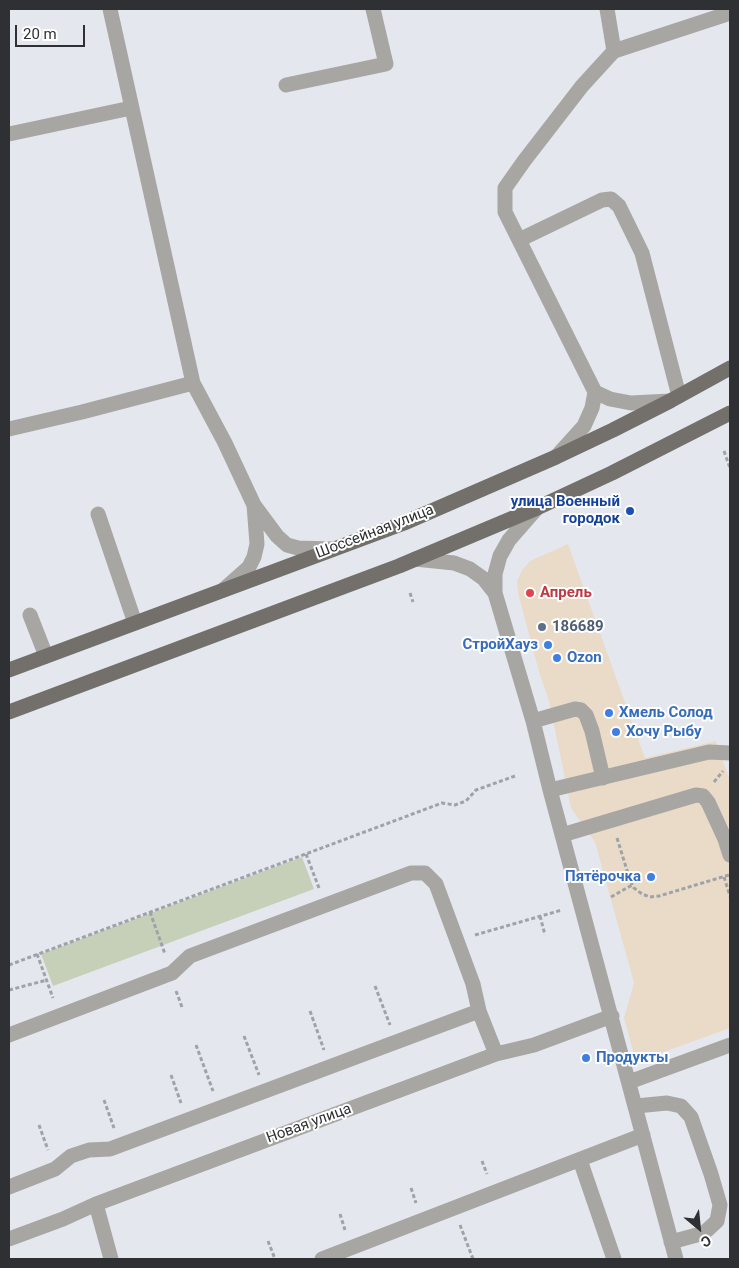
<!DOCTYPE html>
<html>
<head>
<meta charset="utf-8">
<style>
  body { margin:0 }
  #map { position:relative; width:739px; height:1268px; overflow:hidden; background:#e4e8ee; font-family:Roboto,sans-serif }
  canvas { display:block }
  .frame { position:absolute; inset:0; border:10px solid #2f3033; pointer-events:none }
  .north { position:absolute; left:674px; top:1203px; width:50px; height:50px; -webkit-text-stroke:4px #fff; paint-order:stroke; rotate:152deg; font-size:14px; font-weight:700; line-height:20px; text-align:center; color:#2f3033 }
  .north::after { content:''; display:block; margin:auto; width:18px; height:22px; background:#2f3033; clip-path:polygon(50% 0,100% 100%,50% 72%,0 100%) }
  .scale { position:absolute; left:15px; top:25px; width:70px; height:22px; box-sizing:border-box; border:2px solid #2f3033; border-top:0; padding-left:6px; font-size:15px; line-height:18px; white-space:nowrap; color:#2f3033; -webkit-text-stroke:4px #fff; paint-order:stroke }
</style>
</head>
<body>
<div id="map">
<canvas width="739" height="1268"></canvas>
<div class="frame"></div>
<div class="north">С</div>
<div class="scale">20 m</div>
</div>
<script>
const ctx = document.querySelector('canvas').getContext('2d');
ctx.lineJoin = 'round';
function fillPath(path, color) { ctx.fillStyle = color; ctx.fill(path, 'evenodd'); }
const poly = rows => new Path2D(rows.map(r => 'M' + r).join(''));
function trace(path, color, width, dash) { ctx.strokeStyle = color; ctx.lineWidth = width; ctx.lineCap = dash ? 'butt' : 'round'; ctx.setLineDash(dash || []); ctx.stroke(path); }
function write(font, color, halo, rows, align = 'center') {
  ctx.font = font + ' Roboto,sans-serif'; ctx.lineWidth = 4; ctx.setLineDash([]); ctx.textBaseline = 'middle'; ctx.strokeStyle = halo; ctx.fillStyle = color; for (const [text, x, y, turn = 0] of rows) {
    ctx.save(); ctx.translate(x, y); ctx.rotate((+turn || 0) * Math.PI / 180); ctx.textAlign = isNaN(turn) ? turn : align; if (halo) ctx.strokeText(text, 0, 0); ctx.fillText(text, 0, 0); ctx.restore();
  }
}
fillPath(poly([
  [568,544,645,758,716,741,730,781,730,1028,636,1062,624,1018,634,983,595,842,571,808,549,701,539,672,518,593,517,581,522,570,530,561]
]), '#e9dbc8');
fillPath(poly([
  [302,857,314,889,53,986,41,954]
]), '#c6d0b9');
trace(poly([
  [724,451,730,468],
  [410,593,413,602],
  [714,782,723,771],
  [617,838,630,880,634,888,642,894,650,897,659,896,729,875],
  [306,854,319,888],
  [724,877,730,896],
  [611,897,632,885],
  [150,912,165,954],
  [540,916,545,935],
  [475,935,562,910],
  [37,954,53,998],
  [9,965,442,803,455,805,466,801,476,790,515,776],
  [375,986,390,1025],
  [9,990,47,980],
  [176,991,182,1007],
  [310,1011,324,1050],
  [244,1036,259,1075],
  [196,1045,213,1091],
  [171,1075,181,1103],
  [104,1100,114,1128],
  [39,1125,48,1150],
  [482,1161,487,1174],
  [411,1188,416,1203],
  [340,1214,345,1230],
  [460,1225,473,1259],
  [268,1241,275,1259]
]), '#9fa2a7', 3, [4, 2.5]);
trace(poly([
  [110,9,193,383,225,443,254,505,277,536,287,545,298,548,333,549],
  [607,9,614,51,582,86,524,161,505,188,505,212,595,392,610,399,631,403,670,401],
  [614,51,730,13],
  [286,85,386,64,373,9],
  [9,134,131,108],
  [519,240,602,200,611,199,619,206,642,253,679,396],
  [9,429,82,412,193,383],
  [556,457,584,426,592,408,595,392],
  [537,508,509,540,500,556,495,574,495,593,533,721,550,790,676,1259],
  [98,514,135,623],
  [415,559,454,563,470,569,484,579,495,593],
  [223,590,249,567,254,557,257,544,254,505],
  [30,615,46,656],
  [533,721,575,709,581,710,586,715,592,731,603,778],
  [550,790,709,752,730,753],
  [562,835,696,795,703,796,708,802,725,839,730,855],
  [9,1035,172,973,190,956,411,873,425,873,436,884,473,984,479,1011,496,1054],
  [629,1082,730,1045],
  [636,1106,667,1103,681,1106,691,1117,711,1174,720,1205,717,1221,704,1233,671,1242],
  [580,1160,614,1259],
  [9,1187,55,1169,71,1156,89,1150,110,1149,479,1011],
  [96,1204,111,1259],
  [9,1239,63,1219,96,1204,496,1054,534,1045,612,1016],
  [322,1259,643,1135]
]), '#a8a6a3', 15);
trace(poly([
  [9,670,404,523,556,457,613,430,670,401,730,368],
  [9,712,399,566,537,508,612,473,730,413]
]), '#736f6b', 15);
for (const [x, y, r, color] of [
  [630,511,5,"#1a4fb4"],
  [530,593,5,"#e0444e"],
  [542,627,5,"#5c6f8a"],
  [548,645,5,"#3f7fe0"],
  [557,658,5,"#3f7fe0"],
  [609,713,5,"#3f7fe0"],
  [616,732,5,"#3f7fe0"],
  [651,877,5,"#3f7fe0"],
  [586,1058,5,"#3f7fe0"]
]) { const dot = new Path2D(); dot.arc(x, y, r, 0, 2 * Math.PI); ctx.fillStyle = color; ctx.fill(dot); trace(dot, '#fff', 2); }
write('bold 15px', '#164399', '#fff', [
  ["улица Военный",620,502],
  ["городок",620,519]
], 'right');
write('15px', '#2f3033', '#fff', [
  ["Шоссейная улица",375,532,-21],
  ["Новая улица",309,1124,-20]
]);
write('bold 15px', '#be3a42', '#fff', [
  ["Апрель",540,593]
], 'left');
write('bold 15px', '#4e5e75', '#fff', [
  ["186689",552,627]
], 'left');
write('bold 15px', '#366cbe', '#fff', [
  ["СтройХауз",538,645,"right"],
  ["Ozon",567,658],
  ["Хмель Солод",619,713],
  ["Хочу Рыбу",626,732],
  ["Пятёрочка",641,877,"right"],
  ["Продукты",596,1058]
], 'left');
</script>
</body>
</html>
